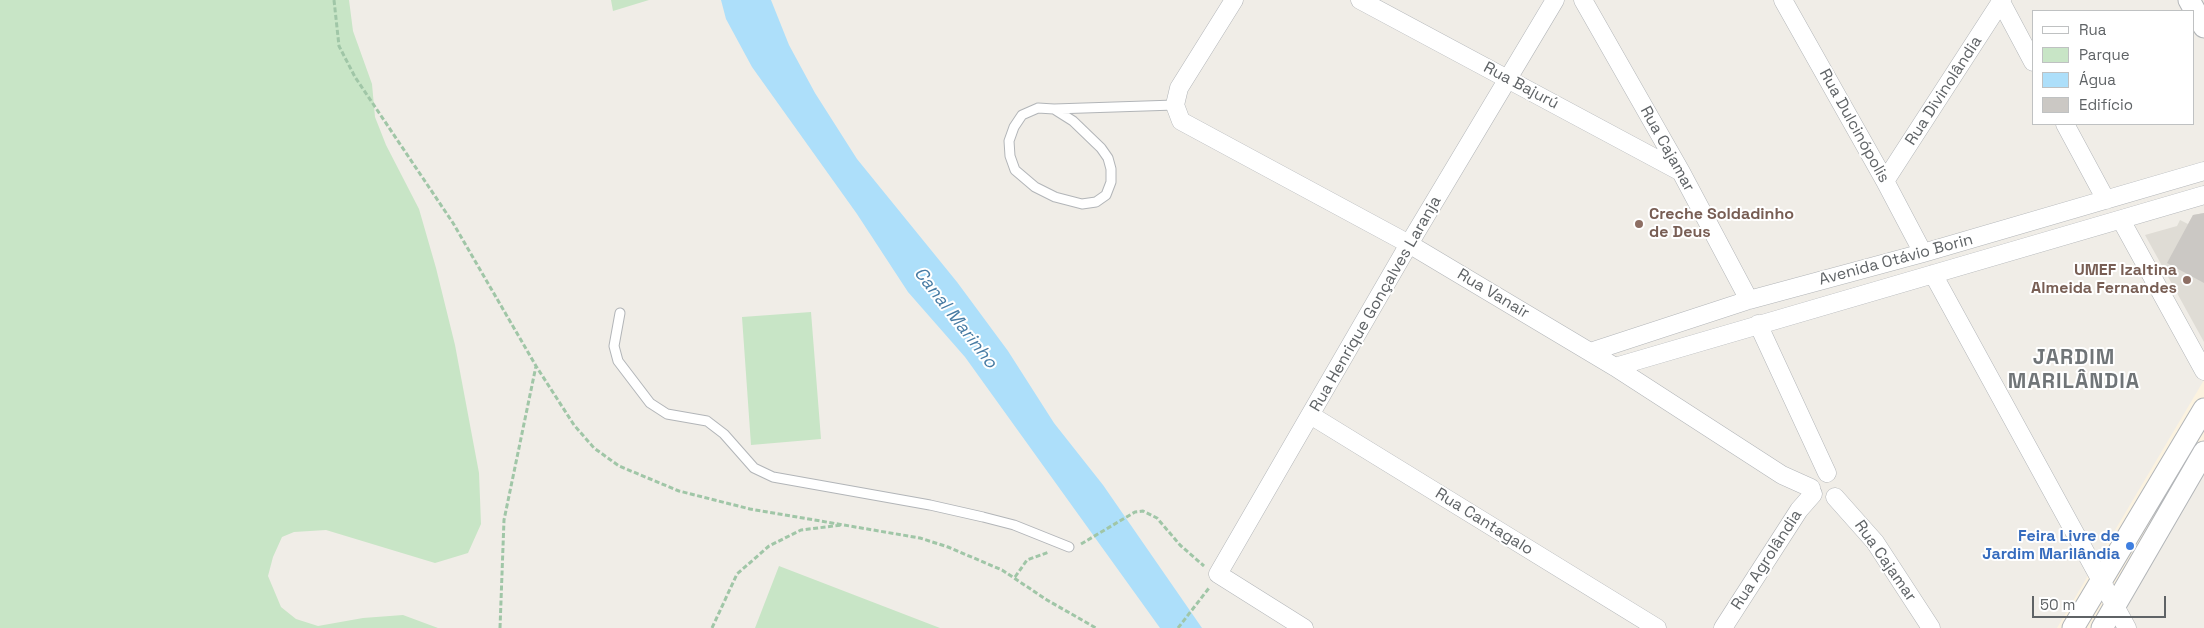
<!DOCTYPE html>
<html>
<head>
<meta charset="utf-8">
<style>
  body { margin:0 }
  #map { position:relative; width:2204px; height:628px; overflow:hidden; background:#f0ede7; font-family:"Space Grotesk",sans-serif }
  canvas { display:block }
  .legend { position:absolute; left:2032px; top:10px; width:162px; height:115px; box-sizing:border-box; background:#fff; border:1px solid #bfc1c2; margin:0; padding:6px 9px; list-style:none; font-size:15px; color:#5f6366 }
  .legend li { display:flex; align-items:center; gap:10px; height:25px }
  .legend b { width:25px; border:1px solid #bfc1c2 }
  .scale { position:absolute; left:2032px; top:596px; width:134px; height:22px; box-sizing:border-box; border:2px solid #5f6366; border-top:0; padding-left:6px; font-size:15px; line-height:18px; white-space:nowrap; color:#5f6366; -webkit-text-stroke:4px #fff; paint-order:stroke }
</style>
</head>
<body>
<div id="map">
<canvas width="2204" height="628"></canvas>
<ul class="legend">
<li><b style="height:6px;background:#fff"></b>Rua</li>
<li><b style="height:14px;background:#c8e5c6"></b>Parque</li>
<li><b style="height:14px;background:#addffa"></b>Água</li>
<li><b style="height:14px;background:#cbc8c4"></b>Edifício</li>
</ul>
<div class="scale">50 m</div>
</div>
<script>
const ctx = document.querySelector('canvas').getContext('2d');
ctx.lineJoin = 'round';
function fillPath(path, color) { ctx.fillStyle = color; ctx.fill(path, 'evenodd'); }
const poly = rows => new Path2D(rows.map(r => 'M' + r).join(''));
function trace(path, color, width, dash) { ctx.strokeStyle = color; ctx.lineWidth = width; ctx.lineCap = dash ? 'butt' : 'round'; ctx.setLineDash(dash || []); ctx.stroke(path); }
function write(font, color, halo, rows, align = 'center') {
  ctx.font = font + ' "Space Grotesk",sans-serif'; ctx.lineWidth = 4; ctx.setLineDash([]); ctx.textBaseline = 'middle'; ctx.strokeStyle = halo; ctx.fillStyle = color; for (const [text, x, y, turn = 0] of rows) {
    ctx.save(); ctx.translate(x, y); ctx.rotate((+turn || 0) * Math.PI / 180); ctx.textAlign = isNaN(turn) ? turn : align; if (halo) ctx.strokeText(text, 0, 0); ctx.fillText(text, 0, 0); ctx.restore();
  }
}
fillPath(poly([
  [2204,380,2204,465,2108,628,2057,628]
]), '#fcf3e0');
fillPath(poly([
  [2204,213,2204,342,2145,235,2177,226,2180,220,2188,224,2193,215]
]), '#dfdcd5');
fillPath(poly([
  [0,0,349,0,353,31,372,84,375,117,386,145,419,209,436,268,455,345,479,473,481,524,468,553,435,563,326,530,294,532,282,537,273,557,268,576,281,607,296,619,318,626,363,618,403,615,438,628,0,628],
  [611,0,649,0,613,11],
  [811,312,821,439,751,445,742,317],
  [779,566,940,628,755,628]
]), '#c8e5c6');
fillPath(poly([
  [721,0,771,0,789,45,815,93,857,159,957,282,1008,351,1054,423,1103,485,1202,628,1160,628,965,357,908,292,857,214,752,67,726,19]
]), '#addffa');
fillPath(poly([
  [2204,213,2204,283,2167,263,2193,215]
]), '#cbc8c4');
const service = poly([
  [1038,108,1054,109,1073,121,1101,148,1108,158,1111,169,1111,182,1106,195,1096,202,1082,204,1055,197,1035,187,1015,170,1010,156,1009,141,1014,127,1022,115,1038,108],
  [1054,109,1175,105],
  [620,313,614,346,618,361,650,403,667,414,707,421,724,434,754,468,773,477,930,505,983,517,1014,525,1069,547]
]);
const minor = poly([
  [1234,0,1179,88,1175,105,1181,121,1409,244,1615,367,1782,475,1811,488],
  [1360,0,1681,172],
  [1583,0,1681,172,1749,300],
  [1783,0,1885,181,1923,253],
  [2000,0,2033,62],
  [2065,124,2106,200],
  [1885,181,2002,0],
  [2121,220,2204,371],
  [1933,274,2127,628],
  [1758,324,1827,473],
  [1590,352,1749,300,1923,253,2204,171],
  [1615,367,2204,195],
  [1312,416,1657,628],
  [1835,497,1875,542,1931,628],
  [1304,628,1218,574,1409,244,1555,0],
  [1723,628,1799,510,1813,494]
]);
const tertiary = poly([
  [2189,0,2204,27],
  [2073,628,2204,409],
  [2102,628,2204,452]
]);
trace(service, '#b2b5b8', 11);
trace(minor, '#b2b5b8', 19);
trace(tertiary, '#b2b5b8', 23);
trace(poly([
  [334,0,339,46,355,77,453,223,536,366,574,425,594,448,619,466,679,491,750,509,920,538,948,547,1002,570,1047,600,1096,628],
  [1081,544,1135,512,1143,511,1157,518,1180,545,1204,566],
  [1015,577,1027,560,1049,552],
  [500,628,504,520,536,366],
  [712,628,737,574,769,546,801,530,842,525],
  [1178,628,1209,588]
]), '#a0c6a7', 3, [5, 2.5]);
trace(service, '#fff', 9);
trace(minor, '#fff', 18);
trace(tertiary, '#fff', 21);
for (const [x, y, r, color] of [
  [1639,224,5,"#8d6e63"],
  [2187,280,5,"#8d6e63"],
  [2130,546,5,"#3f7fe0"]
]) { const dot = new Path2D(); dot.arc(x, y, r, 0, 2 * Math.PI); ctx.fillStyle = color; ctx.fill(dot); trace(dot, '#fff', 2); }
write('16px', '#5f6366', '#fff', [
  ["Rua Bajurú",1521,86,28],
  ["Rua Divinolândia",1944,91,-57],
  ["Rua Dulcinópolis",1854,126,61],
  ["Rua Cajamar",1667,149,61],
  ["Avenida Otávio Borin",1896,260,-15],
  ["Rua Vanair",1493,294,31],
  ["Rua Henrique Gonçalves Laranja",1376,304,-60],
  ["Rua Cantagalo",1484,522,32],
  ["Rua Agrolândia",1767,560,-57],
  ["Rua Cajamar",1885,561,55]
]);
write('bold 16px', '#785e54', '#fff', [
  ["Creche Soldadinho",1649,215],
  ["de Deus",1649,233],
  ["UMEF Izaltina",2177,271,"right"],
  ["Almeida Fernandes",2177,289,"right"]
], 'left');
write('bold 16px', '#366cbe', '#fff', [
  ["Feira Livre de",2120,537],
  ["Jardim Marilândia",2120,555]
], 'right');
write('italic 18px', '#477ba3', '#fff', [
  ["Canal Marinho",955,318,52]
]);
ctx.letterSpacing = '1px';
write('bold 21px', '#707578', '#fff', [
  ["JARDIM",2074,358],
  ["MARILÂNDIA",2074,382]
]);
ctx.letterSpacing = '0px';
</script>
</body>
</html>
